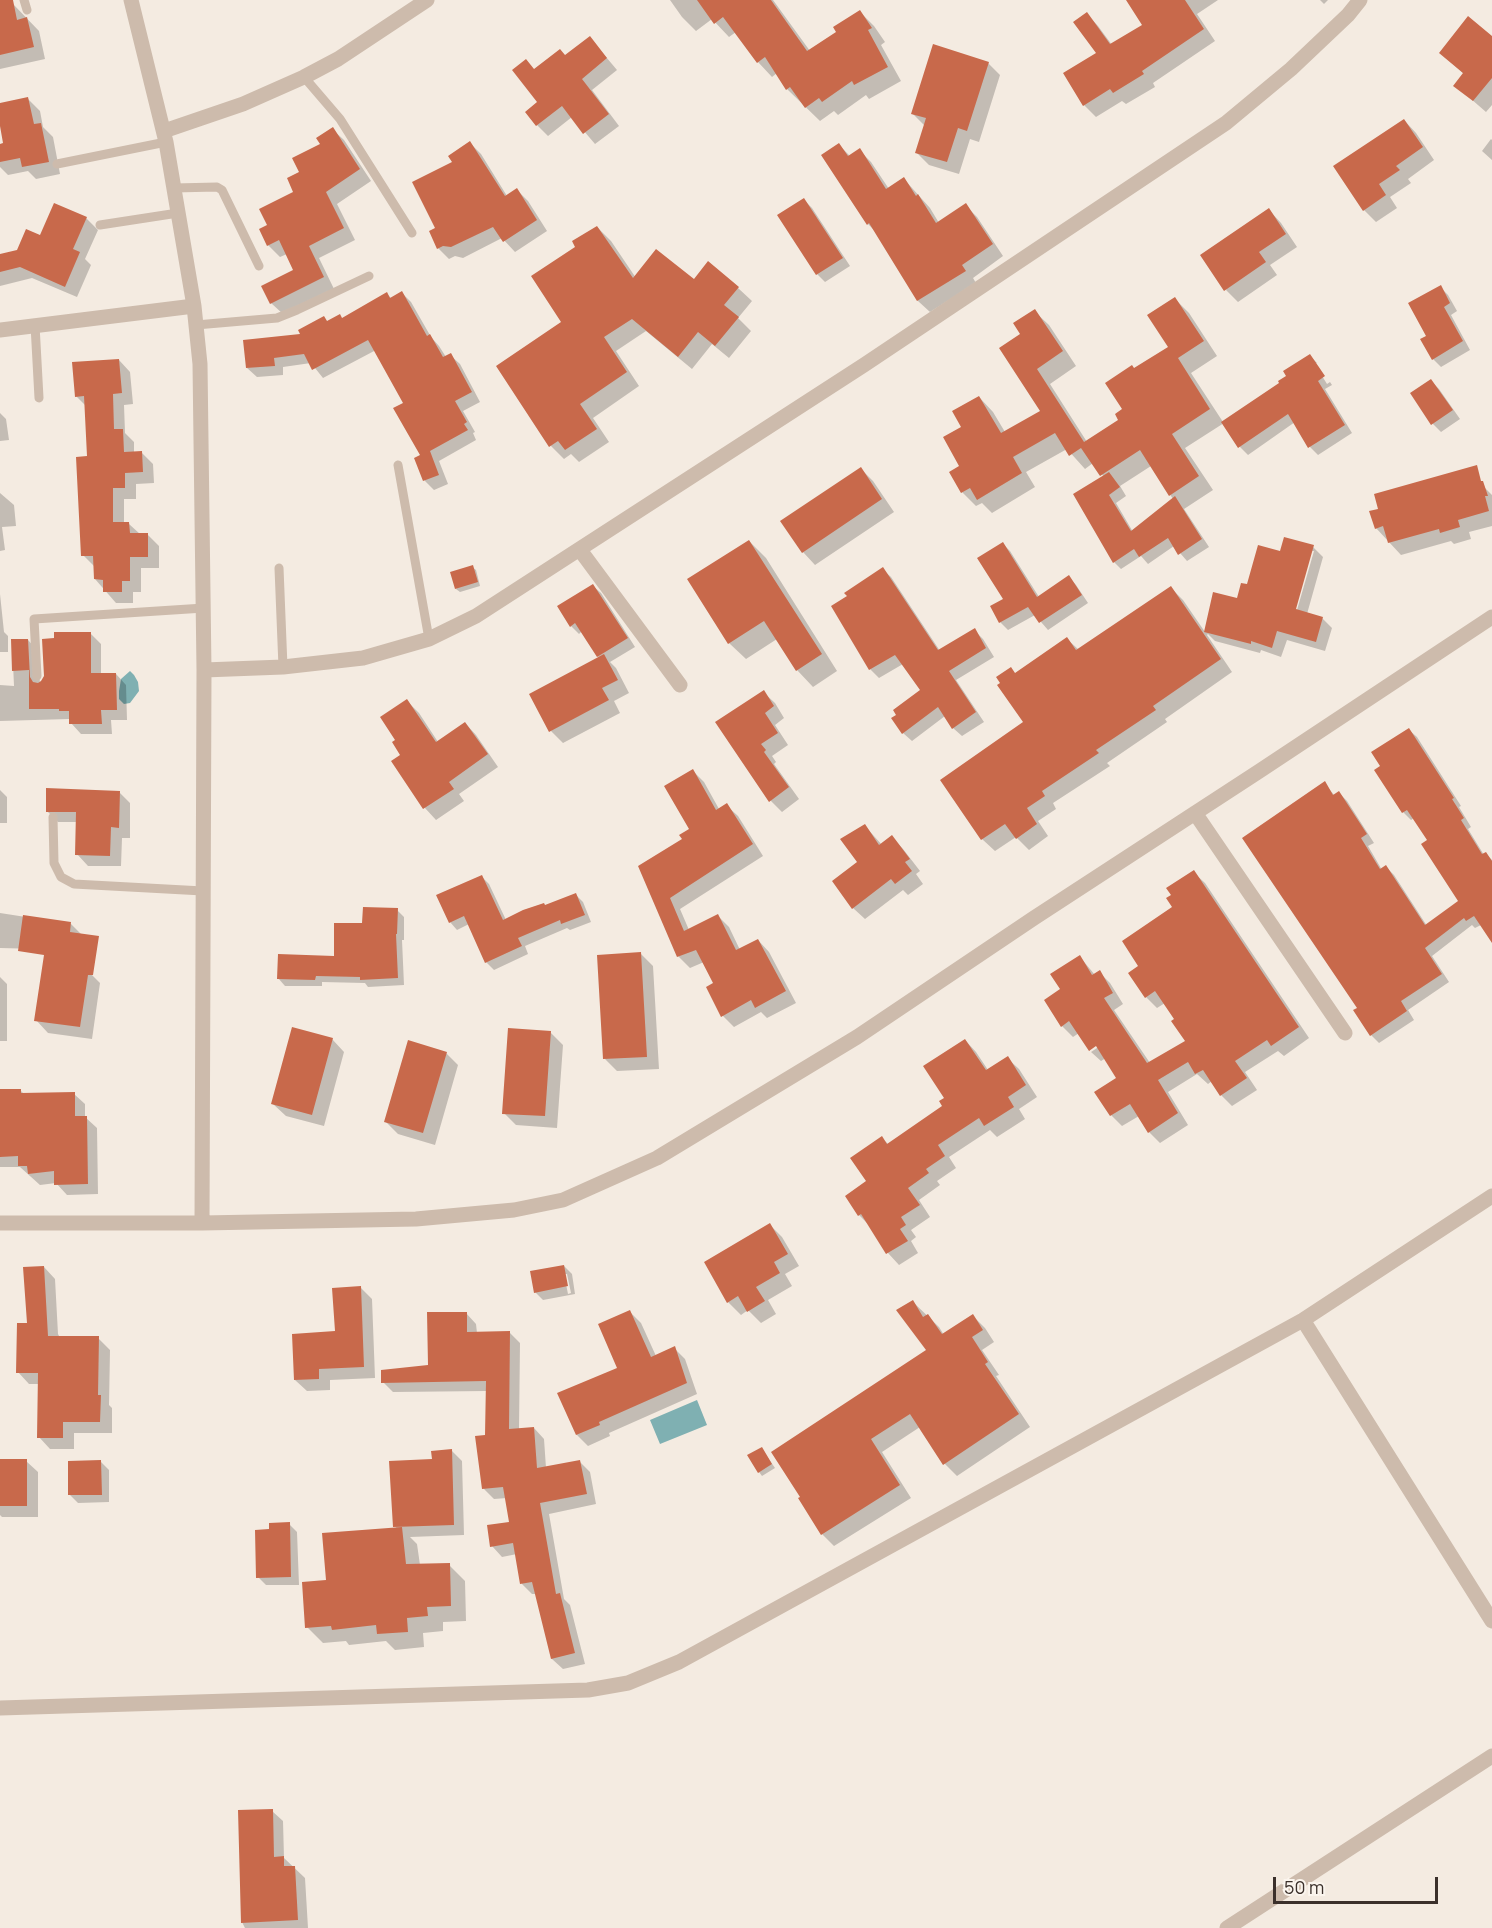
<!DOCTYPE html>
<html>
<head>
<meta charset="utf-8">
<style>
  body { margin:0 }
  #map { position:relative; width:1492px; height:1928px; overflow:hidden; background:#f4ebe1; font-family:Manrope,sans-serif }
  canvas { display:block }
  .scale { position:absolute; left:1273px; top:1877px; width:165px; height:27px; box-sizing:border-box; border:3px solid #3b302b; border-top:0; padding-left:8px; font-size:18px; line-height:21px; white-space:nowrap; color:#3b302b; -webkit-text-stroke:4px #fbf5ee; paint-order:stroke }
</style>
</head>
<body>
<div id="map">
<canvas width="1492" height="1928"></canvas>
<div class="scale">50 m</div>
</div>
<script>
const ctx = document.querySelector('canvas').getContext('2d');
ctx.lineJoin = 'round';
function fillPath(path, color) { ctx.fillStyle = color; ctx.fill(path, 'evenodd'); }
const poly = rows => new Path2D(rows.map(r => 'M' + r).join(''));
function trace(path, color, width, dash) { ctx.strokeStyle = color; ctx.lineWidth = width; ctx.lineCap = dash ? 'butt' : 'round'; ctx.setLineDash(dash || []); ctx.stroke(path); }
fillPath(poly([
  [130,671,134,675,138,682,139,691,130,703,124,704,119,699,119,691,121,679],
  [697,1400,707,1425,660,1444,650,1420]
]), '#7fb0b2');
fillPath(poly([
  [670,0,773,0,810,51,838,32,860,12,874,26,885,42,881,45,901,81,869,99,866,95,838,115,834,111,820,121,787,89,777,73,772,77,758,62,736,32,729,37,712,19,696,31,682,17],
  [1128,0,1218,0,1197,14,1215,41,1153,83,1155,87,1126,104,1122,101,1096,117,1084,105,1098,53,1087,14,1098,26,1112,45,1144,25],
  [1320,0,1328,0,1324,4],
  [13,4,39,31,45,59,0,69,0,6],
  [590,38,617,70,592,90,619,126,595,144,572,117,548,136,537,125,539,103,535,70,566,57],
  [1492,38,1492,105,1486,112,1455,85,1464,74,1441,53],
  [988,63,1000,75,979,142,970,139,959,174,929,165,916,152,925,126,912,113],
  [28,99,40,111,43,127,53,137,60,174,36,179,28,171,8,175,0,167,0,145,5,144,0,118,0,105],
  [1404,120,1416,133,1434,160,1408,179,1411,183,1390,197,1397,208,1376,222,1364,210],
  [332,129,344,140,371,181,337,204,355,240,319,258,334,289,283,314,271,303,295,271,287,254,280,257,268,245,269,226,295,192,301,173],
  [1491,139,1492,140,1492,160,1482,151],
  [470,143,481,154,507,196,517,190,528,201,547,231,515,252,502,238,463,258,455,256,449,259,438,248,437,229,454,163],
  [839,145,850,156,859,150,871,162,889,189,904,179,930,208,939,223,965,205,977,217,1003,256,973,278,976,283,930,312,918,301,875,231,868,224],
  [804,200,812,208,850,266,825,282,817,274,779,216],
  [1269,210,1281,223,1297,247,1270,265,1277,275,1238,302,1226,290],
  [86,218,98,230,85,259,91,265,77,297,32,278,0,286,0,256,18,252,41,237],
  [597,227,611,241,636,278,694,281,738,288,752,301,738,318,751,331,729,358,712,344,692,369,646,331,616,351,639,386,593,418,609,442,579,462,571,454,564,459,551,446,563,322,577,247],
  [1440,287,1448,295,1457,311,1451,315,1470,350,1441,367,1433,359],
  [402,293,411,302,431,337,439,346,446,357,450,355,460,364,480,402,463,411,475,432,473,433,476,440,439,461,448,484,434,490,425,481,416,458,422,456,405,403,376,350,323,378,311,363,283,367,283,375,257,377,247,368,328,322,343,319,387,294,392,299],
  [1175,299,1189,313,1217,356,1191,373,1223,422,1281,383,1310,356,1317,363,1314,363,1327,384,1330,382,1332,385,1325,389,1352,433,1318,455,1310,447,1295,422,1248,455,1240,447,1224,423,1185,448,1213,490,1184,509,1209,547,1187,561,1174,546,1148,564,1141,556,1121,569,1114,562,1104,477,1093,463,1085,469,1067,449,1026,472,1035,487,992,513,982,503,976,506,962,492,963,427,979,397,993,412,1005,432,1042,411,1022,335,1034,311,1049,325,1076,366,1050,384,1087,442,1120,421,1134,370,1170,347],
  [1151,466,1173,499,1133,532,1116,503,1126,496,1120,486],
  [119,360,130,372,133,404,124,405,125,433,134,442,134,453,141,452,153,464,154,483,136,484,136,499,124,499,124,524,129,524,140,534,147,534,159,546,159,568,141,568,141,592,133,592,133,603,116,603,95,579,95,567,83,555,89,457,86,406,76,396],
  [1431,381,1439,389,1460,419,1441,432,1433,424],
  [0,413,6,419,9,440,0,441],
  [861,469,873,481,894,512,815,565,803,552,782,522],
  [1481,484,1492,495,1492,526,1469,532,1471,539,1454,544,1451,541,1401,555,1376,528],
  [0,493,14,505,16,526,2,527,5,550,0,551],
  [749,541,766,558,837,671,813,687,797,670,777,639,746,659,729,643],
  [1003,544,1010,551,1039,597,1069,577,1076,585,1088,603,1048,630,1035,615,1008,630,1000,622,1005,600],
  [1313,547,1323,557,1307,614,1322,618,1332,628,1325,651,1287,640,1281,657,1261,650,1260,653,1215,641,1208,634,1207,635,1232,672,1165,719,1167,722,1107,763,1110,766,1053,803,1056,809,1038,821,1048,836,1029,850,1016,837,995,851,982,839,942,780,1025,723,1016,674,1067,639,1079,650,1171,588,1183,600,1205,632,1238,600,1248,586,1281,553],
  [1311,551,1314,551,1295,617,1292,616],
  [472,567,476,570,480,586,460,592,456,589],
  [882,569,891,577,940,651,974,630,983,639,994,657,956,680,984,722,962,736,953,728,945,716,912,741,903,733,922,691,903,664,879,678,870,669],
  [593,586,601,593,635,647,610,662,616,668,629,693,614,701,620,713,563,743,551,731,599,658,582,631,579,634,571,626],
  [0,594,4,632,8,636,8,652,0,652],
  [90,633,101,644,101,675,116,674,126,685,127,720,111,720,112,734,81,734,71,723,69,719,0,721,0,685,14,686,12,641,28,640,38,651,40,685],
  [763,692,775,703,784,718,775,725,788,745,772,756,776,762,774,764,799,799,782,812,771,801,717,723],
  [407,701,419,713,438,742,465,723,476,735,498,767,459,794,464,801,436,820,425,808,393,762,402,755,397,740],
  [1409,730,1417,737,1461,806,1459,807,1471,827,1468,829,1484,855,1486,854,1492,860,1492,941,1481,925,1475,928,1472,925,1432,956,1449,982,1408,1010,1414,1020,1379,1043,1371,1035,1355,1011,1359,1008,1324,783,1335,796,1339,793,1347,801,1374,843,1368,846,1382,870,1386,867,1394,875,1427,926,1460,901,1429,841,1414,818,1411,820,1403,812,1382,766],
  [693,771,704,782,719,809,726,805,738,816,763,856,680,909,689,930,718,916,729,927,740,950,758,940,769,952,796,1003,767,1018,761,1012,734,1027,723,1016,715,984,704,962,690,968,678,956,640,866,684,839,691,830],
  [0,790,7,797,7,823,0,823],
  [119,792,130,803,130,838,122,838,121,866,88,866,77,854,77,822,58,822,47,811],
  [865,826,882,845,892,837,903,849,920,871,916,874,923,884,908,895,903,890,865,919,853,908],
  [1193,872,1205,883,1309,1038,1284,1056,1278,1051,1245,1072,1257,1090,1232,1106,1221,1095,1212,1081,1208,1084,1197,1074,1168,1092,1188,1125,1160,1143,1149,1132,1139,1116,1122,1126,1111,1115,1118,1079,1106,1058,1101,1061,1091,1052,1103,1044,1102,1041,1090,1048,1090,1051,1079,1033,1073,1037,1062,1026,1062,990,1080,957,1095,975,1099,972,1110,983,1123,1004,1114,1010,1150,1063,1187,1041,1165,1003,1157,1008,1146,997,1141,966,1174,907,1173,895],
  [482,877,489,884,506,920,576,895,583,902,591,922,570,930,567,928,525,946,528,954,494,970,486,962,469,924,457,930,450,922],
  [397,910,404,917,404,940,402,940,404,985,368,987,365,983,322,982,322,986,285,986,278,978,335,958,364,924],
  [0,913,71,924,82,935,79,950,0,948],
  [641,954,653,966,659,1069,617,1071,605,1059],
  [88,971,100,983,92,1039,48,1033,36,1020],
  [0,977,7,984,7,1041,0,1041],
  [550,1032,563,1045,557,1128,516,1125,504,1113],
  [332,1039,344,1052,324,1126,286,1116,273,1104],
  [965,1040,976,1052,988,1070,1007,1058,1019,1069,1037,1097,1019,1109,1025,1119,997,1137,990,1130,949,1157,956,1168,937,1181,940,1185,919,1200,930,1217,911,1230,916,1237,911,1241,918,1253,899,1265,888,1253,870,1226,859,1215,868,1181,882,1138,889,1145,944,1106],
  [446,1053,458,1065,435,1145,398,1134,386,1122],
  [0,1090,20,1090,24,1094,74,1094,85,1104,85,1117,97,1128,98,1194,67,1195,56,1183,40,1185,20,1167,0,1167],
  [770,1225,782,1237,799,1266,785,1274,792,1286,768,1300,776,1314,761,1323,748,1310,741,1315,728,1302,706,1262],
  [564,1266,572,1274,575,1294,543,1300,535,1292],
  [564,1274,567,1274,571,1293,568,1294],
  [44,1267,55,1279,58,1334,59,1336,98,1338,110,1350,109,1405,112,1408,112,1433,74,1433,74,1449,50,1449,39,1437,39,1384,29,1384,18,1372],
  [361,1288,372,1299,375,1378,330,1380,330,1390,307,1391,295,1380,336,1333],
  [913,1302,939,1327,944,1335,973,1316,985,1328,994,1342,982,1350,999,1375,996,1376,1030,1427,957,1476,945,1464,920,1427,882,1452,911,1498,834,1546,822,1534,800,1498,928,1350],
  [630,1312,641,1323,656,1356,674,1348,685,1359,697,1394,609,1433,610,1436,588,1446,577,1435,559,1394,619,1369],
  [466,1313,476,1324,477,1333,510,1333,520,1343,519,1429,534,1428,544,1439,546,1468,579,1461,590,1472,596,1504,549,1514,564,1599,570,1605,585,1664,563,1669,552,1659,536,1594,532,1594,522,1584,517,1554,502,1557,492,1546,511,1523,507,1498,494,1499,484,1489,487,1391,393,1392,383,1382,429,1366],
  [762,1449,775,1468,762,1476,759,1472],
  [452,1451,462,1461,464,1535,410,1537,417,1544,420,1565,449,1565,465,1581,466,1621,443,1622,443,1631,423,1633,424,1647,395,1650,386,1641,349,1645,346,1641,323,1643,307,1627,328,1581,397,1529,395,1526,433,1461],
  [0,1461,26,1461,38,1472,38,1517,2,1517,0,1515],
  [101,1462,109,1470,109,1502,78,1503,70,1495],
  [289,1524,297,1532,299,1585,266,1585,258,1577,270,1531],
  [272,1811,283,1821,284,1858,305,1878,308,1928,245,1928,242,1922]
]), '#0003');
fillPath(poly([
  [0,0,13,0,17,20,27,17,34,47,0,55],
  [697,0,771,0,807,51,836,32,833,27,860,10,872,28,868,30,888,67,854,85,852,81,822,102,819,98,805,108,790,87,786,90,765,57,757,63,723,17,714,24],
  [1126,0,1185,0,1204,29,1142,71,1144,74,1113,93,1110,89,1083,106,1063,73,1096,53,1073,22,1087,12,1110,44,1142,25],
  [1468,16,1492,36,1492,78,1473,101,1453,86,1463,73,1439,53],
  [590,36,607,58,582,79,609,114,583,134,562,106,536,126,525,112,537,102,512,70,526,59,534,69,560,49,565,55],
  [933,44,989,62,967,131,958,128,947,162,915,153,926,118,911,114],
  [28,97,34,124,41,123,49,162,22,167,20,158,0,162,0,144,3,143,0,126,0,103],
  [1404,119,1423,147,1396,166,1400,170,1379,184,1386,195,1363,211,1333,166],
  [333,127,360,169,326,192,344,228,309,246,324,277,270,304,261,286,293,270,279,240,267,246,259,229,267,225,259,209,293,192,287,178,299,172,292,158,320,144,316,138],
  [470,141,505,196,517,188,537,220,503,242,493,227,451,247,443,246,437,249,429,231,435,228,412,182,452,162,448,156],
  [839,143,848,156,860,148,886,189,904,177,916,196,918,194,936,223,966,203,993,244,962,265,966,271,917,301,869,223,867,225,821,155],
  [804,198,843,258,816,275,777,215],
  [54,203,87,217,73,249,80,252,65,287,20,267,0,272,0,254,17,250,26,229,40,235],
  [1269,208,1286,234,1259,252,1266,262,1224,291,1200,255],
  [597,226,633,278,656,249,694,279,708,261,739,287,724,305,739,317,715,346,698,332,678,357,632,319,604,337,627,372,580,404,597,429,565,450,558,441,549,447,496,366,561,322,531,276,575,247,572,241],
  [1441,285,1450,303,1444,307,1463,341,1432,360,1420,339,1426,336,1408,303],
  [402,291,427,336,430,334,443,357,451,353,472,392,455,401,467,422,464,424,468,430,430,451,439,475,423,481,414,458,420,455,393,408,403,403,368,340,312,370,304,354,274,358,275,366,246,368,243,340,300,334,298,330,324,316,327,321,340,314,342,318,387,292,390,298],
  [1175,297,1204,341,1178,358,1210,409,1172,434,1199,476,1169,496,1140,450,1100,476,1081,448,1069,456,1055,433,1013,457,1022,473,977,500,970,488,961,493,949,472,959,466,943,437,961,427,952,411,979,396,1001,433,1040,411,999,348,1020,334,1013,323,1035,309,1063,351,1037,369,1084,442,1118,420,1115,414,1122,409,1105,383,1132,365,1134,368,1168,347,1147,315],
  [1310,354,1325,376,1318,381,1345,425,1308,448,1288,414,1238,448,1221,422,1279,383,1278,381,1286,376,1283,371],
  [119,359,122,393,113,394,114,429,123,429,124,452,142,451,143,472,125,473,125,488,113,488,113,522,129,522,130,533,148,533,148,557,130,557,130,581,122,581,122,592,103,592,103,580,94,579,93,556,81,556,76,457,87,456,84,396,75,397,72,362],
  [1431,379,1453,410,1431,425,1410,393],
  [1477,465,1481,481,1483,481,1488,496,1485,496,1489,511,1458,520,1460,527,1440,533,1439,529,1388,543,1383,526,1375,529,1369,511,1378,509,1374,494],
  [861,467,882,499,802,553,780,521],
  [1109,472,1120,487,1109,495,1131,531,1175,496,1202,539,1178,555,1168,538,1139,557,1134,549,1113,563,1073,494],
  [1284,537,1314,545,1296,609,1323,617,1316,642,1277,631,1272,648,1251,641,1251,644,1204,632,1213,592,1237,598,1241,583,1247,584,1258,545,1280,551],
  [749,540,822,654,796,671,764,621,728,644,687,579],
  [1003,542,1037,597,1069,575,1082,595,1039,623,1028,607,999,623,990,606,1003,599,977,558],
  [473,565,478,582,455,589,450,572],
  [883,567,938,650,975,628,986,648,949,671,976,712,952,729,938,707,902,734,891,718,896,715,893,710,920,690,895,655,869,670,831,606,847,596,844,593],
  [593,584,628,638,597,657,575,623,570,627,557,606],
  [1171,586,1221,659,1153,706,1156,710,1096,750,1099,753,1042,791,1045,796,1027,808,1037,824,1016,839,1005,824,981,840,940,780,1023,722,997,685,1000,683,996,677,1011,667,1015,673,1067,637,1076,650],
  [54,632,91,632,91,673,116,673,117,710,101,710,102,724,69,724,69,711,59,711,59,709,29,709,29,670,12,671,11,639,28,639,30,677,33,682,38,683,41,681,44,676,42,639,54,638],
  [604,654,618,680,602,688,609,700,549,732,529,694],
  [764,690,774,706,765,713,778,733,761,744,766,750,764,752,789,787,769,802,715,722],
  [407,699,436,742,465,722,488,754,449,782,454,789,423,809,391,761,400,755,392,742,395,740,380,717],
  [1409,728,1454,798,1452,799,1464,818,1461,820,1482,854,1486,852,1492,861,1492,943,1474,916,1466,921,1464,918,1425,948,1442,974,1401,1001,1407,1011,1370,1036,1353,1010,1357,1008,1242,838,1325,781,1333,795,1339,791,1367,834,1361,838,1380,869,1386,865,1425,925,1458,901,1421,844,1427,840,1407,810,1402,813,1374,770,1380,766,1371,752],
  [693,769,716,810,727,803,753,844,670,898,684,931,718,914,736,950,758,939,786,991,755,1008,751,1000,721,1017,706,987,713,983,696,950,677,957,638,866,682,839,679,835,689,829,664,786],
  [46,788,120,791,119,828,111,827,110,856,75,855,76,812,46,812],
  [865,824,879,845,892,835,910,859,905,862,912,871,895,884,891,879,852,909,832,881,857,862,840,839],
  [1194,870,1299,1027,1271,1046,1267,1040,1235,1061,1247,1078,1220,1096,1203,1070,1195,1074,1188,1062,1158,1080,1178,1113,1148,1133,1130,1104,1110,1116,1094,1092,1116,1078,1096,1046,1089,1051,1069,1021,1061,1027,1044,1000,1060,989,1050,974,1080,955,1092,975,1100,970,1113,993,1104,998,1147,1063,1185,1041,1171,1021,1174,1019,1155,991,1145,998,1128,973,1138,966,1122,941,1172,907,1166,898,1171,895,1166,888],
  [482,875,503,920,523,910,544,903,545,905,576,893,585,915,561,924,560,920,518,938,522,946,485,963,464,916,449,923,436,895],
  [363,907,398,908,397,934,396,934,398,978,360,980,360,977,316,976,315,980,277,979,278,954,334,956,334,923,362,923],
  [23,915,71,922,70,932,99,936,93,975,88,975,80,1027,34,1021,44,955,18,951],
  [641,952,647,1057,603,1059,597,955],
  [292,1027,333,1038,312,1115,271,1104],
  [508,1028,551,1031,545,1116,502,1114],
  [965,1039,986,1070,1008,1056,1026,1085,1008,1097,1014,1107,984,1126,979,1118,938,1145,945,1156,926,1169,929,1173,908,1188,920,1205,901,1217,906,1225,900,1229,908,1241,886,1254,861,1214,858,1216,845,1196,866,1181,850,1158,882,1136,887,1144,942,1106,939,1101,944,1098,923,1066],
  [408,1040,447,1052,423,1133,384,1122],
  [0,1089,21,1089,21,1093,75,1092,75,1116,87,1116,88,1184,54,1185,54,1171,28,1174,27,1166,18,1166,18,1156,0,1157],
  [770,1223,788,1254,774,1262,780,1273,756,1287,765,1301,747,1312,738,1296,727,1303,704,1262],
  [564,1265,568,1286,534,1293,530,1271],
  [44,1266,48,1336,99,1336,98,1395,101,1395,100,1422,63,1422,63,1438,37,1438,38,1373,16,1373,17,1323,27,1323,23,1267],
  [361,1286,364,1367,319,1369,319,1379,294,1380,292,1334,335,1331,332,1288],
  [913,1300,923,1317,928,1314,942,1334,973,1314,983,1330,972,1337,988,1362,985,1364,1019,1414,943,1465,910,1414,871,1439,900,1485,821,1535,798,1498,800,1497,771,1452,926,1350,896,1310],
  [630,1310,651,1357,675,1346,687,1383,599,1422,600,1425,576,1435,557,1393,617,1368,598,1324],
  [427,1312,467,1312,467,1332,510,1331,509,1429,534,1427,537,1468,580,1460,587,1494,540,1503,556,1594,560,1593,575,1653,551,1659,532,1582,520,1584,513,1543,490,1547,487,1525,509,1522,503,1487,482,1489,475,1436,485,1435,486,1381,381,1383,381,1370,428,1365],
  [762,1447,772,1464,758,1473,747,1455],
  [452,1449,454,1525,393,1527,389,1461,432,1459,431,1451],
  [0,1459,27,1459,27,1506,0,1506],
  [101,1460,102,1495,68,1495,68,1461],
  [290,1522,291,1577,256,1578,255,1530,269,1529,269,1523],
  [402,1527,406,1564,450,1563,451,1606,427,1607,428,1616,407,1618,408,1632,377,1634,376,1625,332,1630,331,1626,305,1628,302,1582,326,1580,322,1533],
  [273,1809,274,1857,284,1856,284,1866,295,1866,298,1920,241,1923,238,1810]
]), '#c8694b');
trace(poly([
  [24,0,27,10],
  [304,77,340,119,412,233],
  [57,164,166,142],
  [174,188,217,187,222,190,259,266],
  [100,225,178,213],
  [35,325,39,398],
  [196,325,277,318,297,310,369,276],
  [398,465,429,639],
  [279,568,283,667],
  [37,676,34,619,204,608],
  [53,817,54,863,61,877,74,884,203,891]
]), '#cdbbac', 9);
trace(poly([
  [131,0,166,142,194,306,200,364,204,670,202,1223],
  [164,131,243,104,304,77,338,59,427,0],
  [0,330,194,306],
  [580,550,680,685],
  [204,670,283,667,363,658,429,639,476,616,864,365,1226,123,1291,69,1348,15,1360,0],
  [1195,813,1345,1033],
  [0,1223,202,1223,416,1219,514,1210,563,1200,657,1158,857,1037,1034,918,1258,772,1492,617],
  [1303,1320,1492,1621],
  [0,1708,588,1690,628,1683,679,1662,1303,1320,1492,1196],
  [1227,1928,1492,1756]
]), '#cdbbac', 15);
</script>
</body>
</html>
